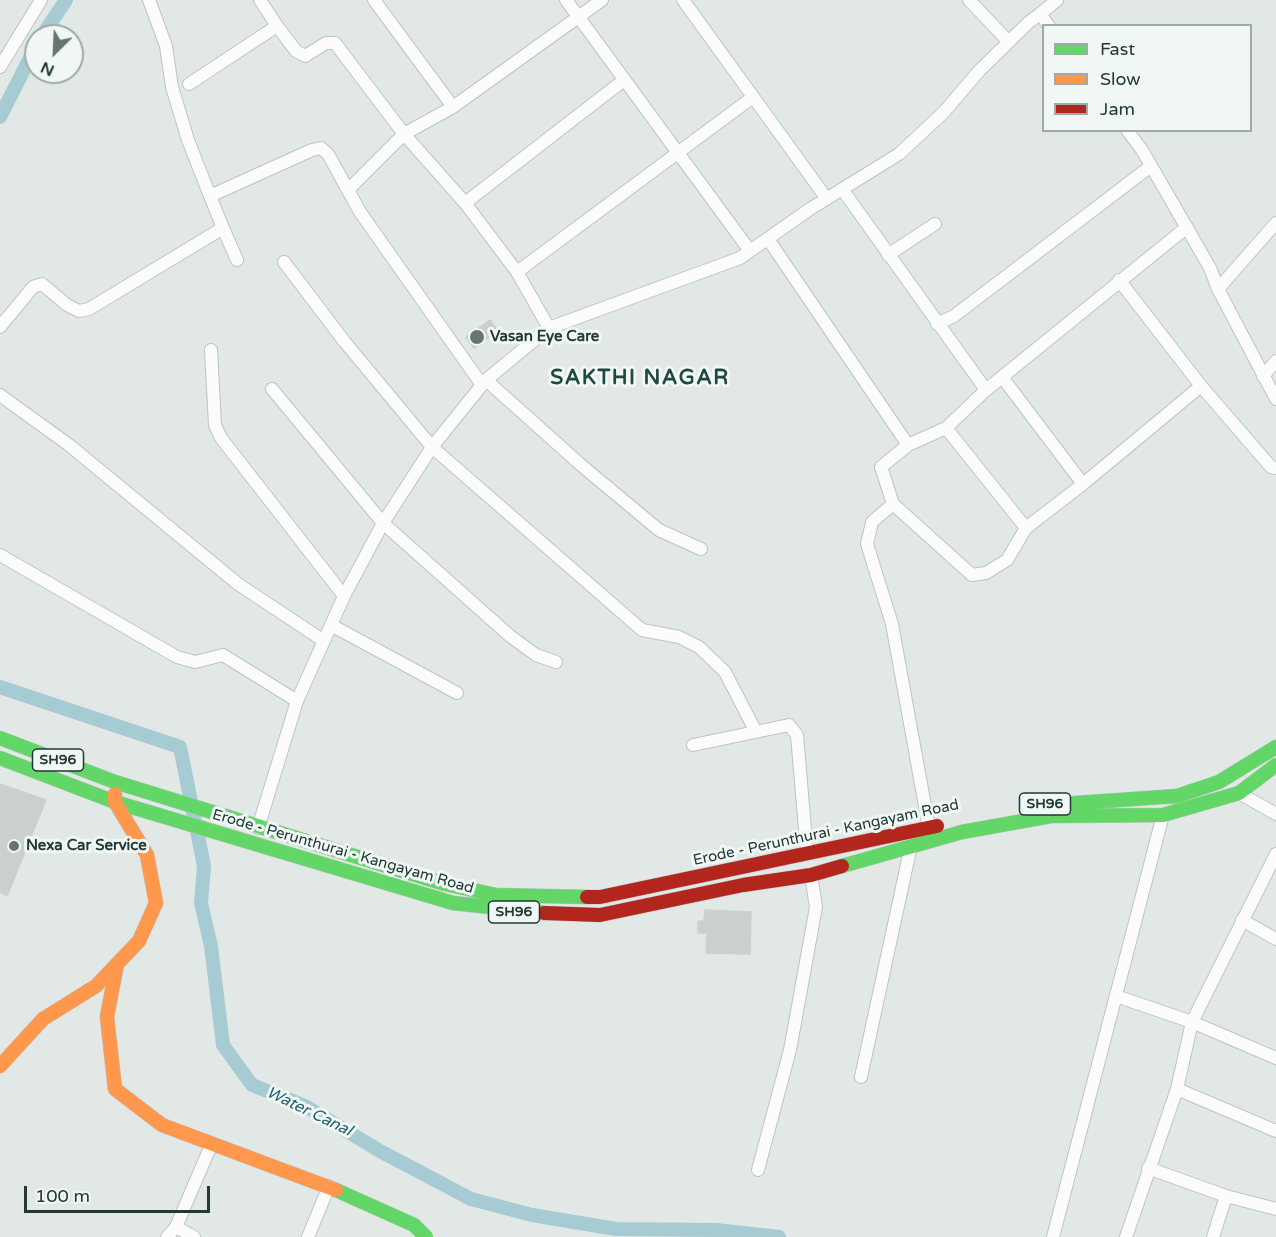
<!DOCTYPE html>
<html>
<head>
<meta charset="utf-8">
<style>
  body { margin:0 }
  #map { position:relative; width:1276px; height:1237px; overflow:hidden; background:#e2e8e5; font-family:"Varela Round",sans-serif }
  canvas { display:block }
  .legend { position:absolute; left:1042px; top:24px; width:210px; height:108px; box-sizing:border-box; background:#f0f7f4; border:2px solid #9eaba7; margin:0; padding:8px 10px; list-style:none; font-size:18px; color:#223934 }
  .legend li { display:flex; align-items:center; gap:12px; height:30px }
  .legend b { width:30px; border:2px solid #9eaba7 }
  .north { position:absolute; left:24px; top:24px; width:60px; height:60px; box-sizing:border-box; background:#f0f7f4; border:2px solid #9eaba7; border-radius:50%; rotate:204deg; font-size:16px; font-weight:700; line-height:24px; text-align:center; color:#223934 }
  .north::after { content:''; display:block; margin:auto; width:21px; height:27px; background:#657672; clip-path:polygon(50% 0,100% 100%,50% 72%,0 100%) }
  .scale { position:absolute; left:24px; top:1186px; width:186px; height:27px; box-sizing:border-box; border:3px solid #223934; border-top:0; padding-left:8px; font-size:18px; line-height:21px; white-space:nowrap; color:#223934; -webkit-text-stroke:4px #f0f7f4; paint-order:stroke }
</style>
</head>
<body>
<div id="map">
<canvas width="1276" height="1237"></canvas>
<ul class="legend">
<li><b style="height:8px;background:#63d668"></b>Fast</li>
<li><b style="height:8px;background:#ff974d"></b>Slow</li>
<li><b style="height:8px;background:#b3261e"></b>Jam</li>
</ul>
<div class="north">N</div>
<div class="scale">100 m</div>
</div>
<script>
const ctx = document.querySelector('canvas').getContext('2d');
ctx.lineJoin = 'round';
const poly = rows => new Path2D(rows.map(r => 'M' + r).join(''));
function trace(path, color, width, dash) { ctx.strokeStyle = color; ctx.lineWidth = width; ctx.lineCap = dash ? 'butt' : 'round'; ctx.setLineDash(dash || []); ctx.stroke(path); }
function fillPath(path, color) { ctx.fillStyle = color; ctx.fill(path, 'evenodd'); }
function write(font, color, halo, rows, align = 'center') {
  ctx.font = font + ' "Varela Round",sans-serif'; ctx.lineWidth = 6; ctx.setLineDash([]); ctx.textBaseline = 'middle'; ctx.strokeStyle = halo; ctx.fillStyle = color; for (const [text, x, y, turn = 0] of rows) {
    ctx.save(); ctx.translate(x, y); ctx.rotate((+turn || 0) * Math.PI / 180); ctx.textAlign = isNaN(turn) ? turn : align; if (halo) ctx.strokeText(text, 0, 0); ctx.fillText(text, 0, 0); ctx.restore();
  }
}
trace(poly([
  [42,36,66,0],
  [0,117,36,46],
  [0,687,180,747,204,866,201,903,211,946,223,1045,252,1085,305,1106,380,1151,471,1199,532,1215,616,1229,716,1230,779,1237]
]), '#a6cbd3', 14);
const building = poly([
  [490,320,498,331,474,348,466,337,490,320],
  [0,784,46,800,7,896,0,892,0,784],
  [705,910,751,912,750,954,706,953,707,933,698,933,698,921,704,921,705,910]
]);
fillPath(building, '#cbd0ce');
trace(building, '#cbd1ce', 1.5);
const street = poly([
  [149,0,166,46,172,87,188,140,210,196,312,150,321,148,328,154,360,212,482,385],
  [374,0,453,107],
  [566,0,750,251],
  [683,0,827,199],
  [969,0,1009,42],
  [1040,14,1057,0],
  [277,26,296,51,305,56,326,43,335,43,404,134,465,203,517,272,549,328],
  [0,67,41,0],
  [189,84,277,26,260,0],
  [1127,130,1142,150,1210,268,1218,289,1276,399],
  [842,189,986,390],
  [348,190,404,134,453,107,602,0],
  [465,203,624,80],
  [223,228,237,260],
  [768,239,908,445,881,467,893,504,872,522,867,544,892,624,929,828],
  [888,255,935,224],
  [284,262,344,341,432,447,642,630,679,637,699,647,725,672,756,732],
  [517,272,753,97],
  [1119,280,1201,386,1271,467,1276,468],
  [1218,289,1276,223],
  [937,324,954,316,1151,166],
  [0,327,33,287,42,284,67,305,79,311,89,309,223,228,210,196],
  [211,350,215,425,221,438,344,596],
  [1263,376,1276,361],
  [1002,377,1083,484],
  [486,380,581,465,659,530,701,549],
  [272,389,383,523,510,636,536,655,556,662],
  [0,395,69,445,238,584,324,641],
  [946,428,1026,528],
  [908,445,946,428,986,390,1187,227],
  [893,504,972,575,986,573,1007,560,1026,528,1083,484,1201,386],
  [0,555,177,657,195,662,223,655,297,701],
  [331,625,457,693],
  [693,745,789,725,797,735,807,853],
  [1239,793,1276,814],
  [258,828,297,701,344,596,383,523,432,447,486,380,549,328,740,258,810,209,899,154,944,112,979,71,1029,22,1040,14,1049,26],
  [1242,920,1276,939],
  [1116,996,1192,1022,1276,1058],
  [861,1077,911,846],
  [1177,1089,1276,1131],
  [1148,1168,1226,1196,1276,1209],
  [758,1170,790,1050,816,907,811,875],
  [176,1227,194,1237],
  [167,1237,176,1227,212,1143],
  [308,1237,329,1186],
  [1053,1237,1163,815],
  [1126,1237,1177,1089,1192,1022,1276,854],
  [1213,1237,1226,1196]
]);
const fast = poly([
  [0,738,115,782,445,884,496,895,587,897],
  [0,758,115,802,453,903,544,913],
  [1033,806,1177,796,1219,782,1276,747],
  [842,866,962,832,1051,816,1163,815,1239,793,1276,765],
  [336,1190,414,1225,426,1237]
]);
const slow = poly([
  [117,964,107,1017,115,1089,162,1125,336,1190],
  [0,1066,43,1019,96,986,139,941,156,903,147,855,115,802,115,794]
]);
const jam = poly([
  [587,897,600,897,937,826],
  [544,913,600,915,743,885,811,875,842,866]
]);
trace(street, '#bfc4c2', 14);
trace(fast, '#bfc5c3', 15);
trace(slow, '#bfc5c3', 15);
trace(jam, '#bfc5c3', 15);
trace(street, '#fbfcfb', 12);
trace(fast, '#63d668', 14);
trace(slow, '#ff974d', 14);
trace(jam, '#b3261e', 14);
for (const [x, y, r, color] of [
  [477,337,8,"#657672"],
  [14,846,6,"#657672"]
]) { const dot = new Path2D(); dot.arc(x, y, r, 0, 2 * Math.PI); ctx.fillStyle = color; ctx.fill(dot); trace(dot, '#f0f7f4', 2); }
for (const [x, y, w] of [
  [58,760,51],
  [1045,804,51],
  [514,912,51]
]) { const box = new Path2D(); box.roundRect(x - w / 2, y - 11, w, 22, 4.5); ctx.fillStyle = '#f0f7f4'; ctx.fill(box); trace(box, '#223934', 1.5); }
write('bold 14px', '#223934', null, [
  ["SH96",58,760],
  ["SH96",1045,804],
  ["SH96",514,912]
]);
write('bold 15px', '#223934', '#f0f7f4', [
  ["Vasan Eye Care",490,337],
  ["Nexa Car Service",26,846]
], 'left');
write('15px', '#223934', '#f0f7f4', [
  ["Erode - Perunthurai - Kangayam Road",826,833,-12],
  ["Erode - Perunthurai - Kangayam Road",343,852,16]
]);
write('italic 16px', '#216070', '#f0f7f4', [
  ["Water Canal",309,1112,26]
]);
ctx.letterSpacing = '1.5px';
write('bold 21px', '#204941', '#f0f7f4', [
  ["SAKTHI NAGAR",640,378]
]);
ctx.letterSpacing = '0px';
</script>
</body>
</html>
